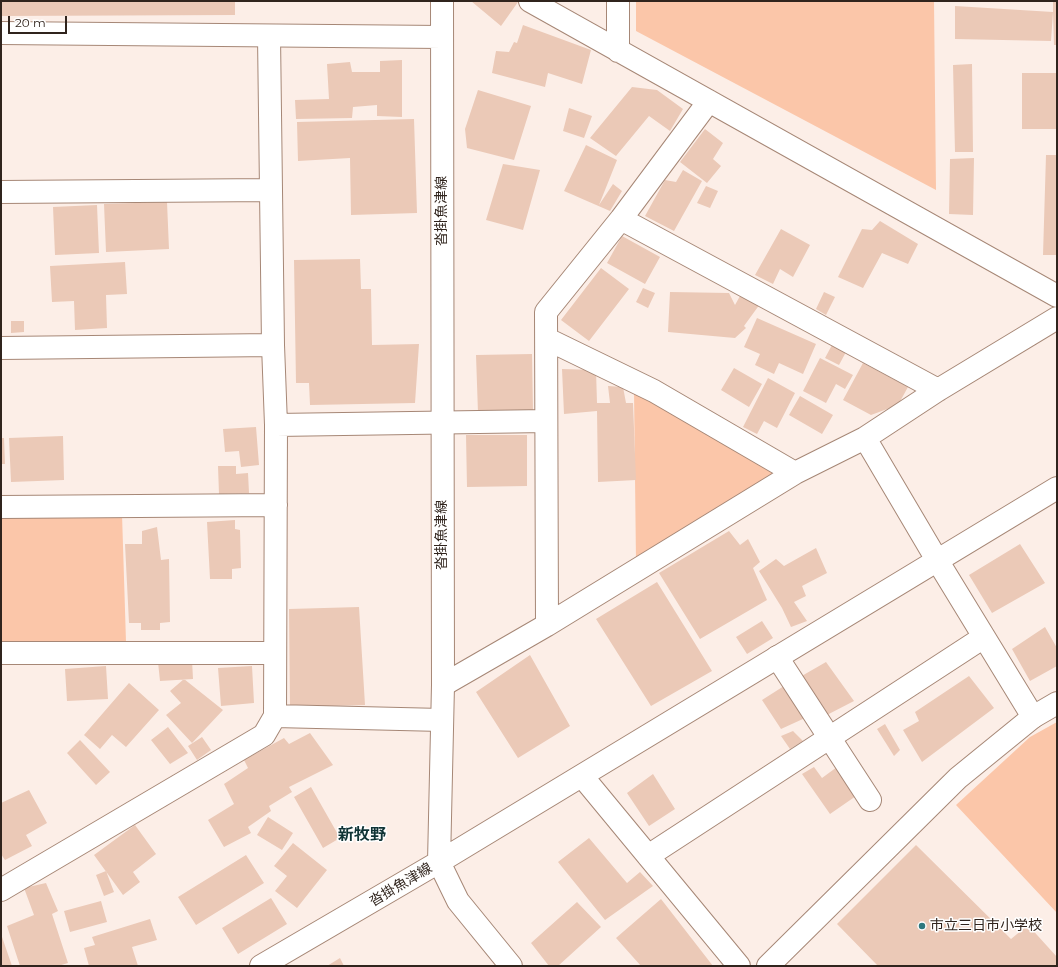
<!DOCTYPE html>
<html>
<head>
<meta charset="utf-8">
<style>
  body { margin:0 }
  #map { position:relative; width:1058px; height:967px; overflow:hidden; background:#fceee7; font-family:Montserrat,sans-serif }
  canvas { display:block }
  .frame { position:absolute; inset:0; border:2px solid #30241d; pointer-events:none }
  .scale { position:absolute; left:8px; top:16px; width:59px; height:18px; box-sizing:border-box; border:2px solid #30241d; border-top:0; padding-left:5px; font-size:12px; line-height:14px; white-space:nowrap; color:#30241d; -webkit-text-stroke:3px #fff; paint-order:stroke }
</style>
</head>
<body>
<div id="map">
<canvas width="1058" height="967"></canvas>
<div class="frame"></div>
<div class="scale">20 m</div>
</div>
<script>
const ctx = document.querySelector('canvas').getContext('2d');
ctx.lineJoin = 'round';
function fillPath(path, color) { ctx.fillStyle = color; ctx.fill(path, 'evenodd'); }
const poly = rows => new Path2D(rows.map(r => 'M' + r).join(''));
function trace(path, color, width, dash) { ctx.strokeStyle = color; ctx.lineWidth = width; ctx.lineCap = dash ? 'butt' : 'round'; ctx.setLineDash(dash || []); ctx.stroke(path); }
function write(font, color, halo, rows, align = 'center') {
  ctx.font = font + ' Montserrat,"Noto Sans JP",sans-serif'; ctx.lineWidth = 3; ctx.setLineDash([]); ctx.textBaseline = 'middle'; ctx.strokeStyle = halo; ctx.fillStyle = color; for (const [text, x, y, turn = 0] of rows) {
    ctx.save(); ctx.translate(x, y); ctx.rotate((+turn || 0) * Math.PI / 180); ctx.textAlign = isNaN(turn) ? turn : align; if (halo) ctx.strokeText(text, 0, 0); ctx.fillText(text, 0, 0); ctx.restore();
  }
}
fillPath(poly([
  [636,1,934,1,936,190,636,31],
  [634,391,779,476,636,562],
  [122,514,126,642,1,644,1,516],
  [1057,722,1057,913,956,805,1030,737]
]), '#fbc6a9');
fillPath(poly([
  [1,1,235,1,235,15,1,16],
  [471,1,518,1,518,2,501,26],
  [1053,1,1057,1,1057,45,1054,45,1053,12,1051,41,955,39,955,6,1053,12],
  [523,25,591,50,582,84,548,73,545,87,492,73,496,51,509,52,514,42,517,43],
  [402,60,402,117,377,116,377,105,353,107,352,118,296,119,295,100,329,99,327,64,350,62,352,72,380,72,380,61],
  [972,64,973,152,955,152,953,65],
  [1022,73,1057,73,1057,129,1022,129],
  [632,87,657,90,683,109,670,131,649,116,616,156,590,138],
  [478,90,531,106,514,160,467,148,465,129],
  [569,108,592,116,584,138,563,131],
  [414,119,417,213,351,215,350,158,298,161,297,122],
  [705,129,723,143,713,159,721,166,707,183,680,162],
  [586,145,617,160,599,205,613,184,622,191,610,211,564,191],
  [1046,155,1057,155,1057,255,1043,255],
  [974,158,973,215,949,214,950,159],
  [503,164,540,170,523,230,486,220],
  [683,170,702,181,674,231,645,216,665,180,676,182],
  [706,186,718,191,710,208,697,203],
  [167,202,169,249,106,252,104,204],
  [97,205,99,253,55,255,53,207],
  [880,221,918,244,908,264,882,253,863,288,838,277,862,229,872,230],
  [781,229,810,245,793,277,780,269,773,284,755,275],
  [622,236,660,257,645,284,607,263],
  [360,259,361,289,371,289,372,345,419,344,415,403,310,405,309,383,296,383,294,260],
  [125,262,127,294,106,295,107,328,75,330,74,301,52,302,50,266],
  [601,268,629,289,589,341,561,320],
  [643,288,655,293,648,308,636,302],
  [670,292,729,293,735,305,740,296,760,304,744,326,746,328,735,338,668,332],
  [824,292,835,297,826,315,816,309],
  [757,318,816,344,803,374,779,363,774,374,755,365,760,354,744,347],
  [11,321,24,321,24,332,11,333],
  [832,345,846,352,839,365,825,358],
  [532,354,533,411,478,413,476,355],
  [820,358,853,375,845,389,836,384,826,403,803,391],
  [863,363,908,387,898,405,871,415,843,400],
  [734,368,762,384,749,407,721,390],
  [562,369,596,370,597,403,610,403,608,386,623,387,626,403,633,403,636,480,598,482,597,411,564,414],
  [768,378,795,393,777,428,764,421,757,434,743,427],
  [800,396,833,415,822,434,789,415],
  [256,427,259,465,241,467,239,451,225,452,223,429],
  [466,435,527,435,527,486,467,487],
  [63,436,64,480,11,482,9,438],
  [1,438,4,438,5,464,1,464],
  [218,466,236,466,236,474,248,473,249,493,219,494],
  [235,520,235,529,240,530,241,568,232,569,232,579,210,579,207,522],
  [157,527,161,560,169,559,170,622,160,623,160,630,141,630,141,623,129,623,125,544,142,544,142,531],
  [729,531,740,545,748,539,760,562,753,568,767,600,700,639,659,573],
  [1020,544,1045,583,992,613,969,575],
  [816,548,827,573,802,586,806,596,794,602,807,621,791,627,782,608,759,571,776,559,784,566],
  [657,582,712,671,651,706,596,619],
  [359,607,365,705,290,707,289,609],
  [762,621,773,638,747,654,736,637],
  [1045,627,1057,648,1057,666,1030,681,1012,649],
  [530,655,570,726,518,758,476,692],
  [192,660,193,679,160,681,158,662],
  [826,662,854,701,823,717,800,677],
  [106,666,108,699,67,701,65,669],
  [252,666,254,703,221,706,218,668],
  [969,676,994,708,922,762,903,730,919,721,915,712],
  [184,679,223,710,192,743,166,715,181,703,170,691],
  [129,683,159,710,126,747,112,735,100,749,84,735],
  [784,686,805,718,781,729,762,700],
  [885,724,900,750,894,756,877,729],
  [168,727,188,753,170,764,151,740],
  [793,731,803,741,790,749,781,736],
  [310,733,333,765,289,787,292,792,269,806,271,811,248,827,251,833,224,847,208,820,234,804,224,784,248,768,244,760,284,738,289,744],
  [202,737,211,750,197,760,188,746],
  [80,740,110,772,96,785,67,753],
  [814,767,822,778,837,767,856,796,830,814,802,774],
  [653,774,675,809,649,826,627,793],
  [311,787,340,838,323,848,294,797],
  [29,790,47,823,26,835,32,846,5,860,1,854,1,803],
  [268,817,293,833,282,850,257,835],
  [135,825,156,854,133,872,140,882,123,895,94,855],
  [589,838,627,883,640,872,653,886,605,920,558,862],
  [293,843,327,870,297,908,275,891,287,876,274,866],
  [916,845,1011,939,1028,925,1057,957,1057,966,878,966,837,924],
  [246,855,264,883,196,925,178,897],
  [106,871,114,892,104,896,96,875],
  [46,883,58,911,52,914,68,963,58,966,20,966,7,926,34,915,24,888],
  [271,898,287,924,238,954,222,928],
  [661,899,713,966,641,966,616,938],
  [101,901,107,922,70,932,64,911],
  [577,902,601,927,558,966,549,966,531,943],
  [150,919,157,940,132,947,138,966,89,966,84,948,95,945,92,937],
  [1,934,12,966,1,966],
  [340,958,344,966,327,966]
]), '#ebc9b7');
const street = poly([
  [530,1,1057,296],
  [618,1,618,51],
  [1,192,271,190],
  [621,219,938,390],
  [547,339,654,391,795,473],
  [1,348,273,345],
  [276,425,546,421],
  [865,438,937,560,1033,717],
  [1,507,276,505],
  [547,625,546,312,621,219,709,101],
  [1,653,275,653],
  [777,657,870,800],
  [443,685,547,625,795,473,865,438,938,390,1057,318],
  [275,716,442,720],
  [582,776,739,966],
  [648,856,984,637],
  [1,890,264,735,275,716,276,425,273,345,269,36]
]);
const secondary = poly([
  [1,33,442,37],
  [261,966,439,862,443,685,442,1],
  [511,966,458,901,439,862,1057,488],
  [768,966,958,778,1033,717,1057,703]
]);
trace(street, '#a68776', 24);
trace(secondary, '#a68776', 24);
trace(street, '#fff', 22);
trace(secondary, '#fff', 22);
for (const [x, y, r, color] of [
  [922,926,4,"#2f787e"]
]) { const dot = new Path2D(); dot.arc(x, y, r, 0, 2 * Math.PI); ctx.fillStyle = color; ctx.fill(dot); trace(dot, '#fff', 1.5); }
write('14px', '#30241d', '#fff', [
  ["沓掛魚津線",442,211,-90],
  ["沓掛魚津線",442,535,-90],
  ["沓掛魚津線",401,885,-31]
]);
write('14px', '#30241d', '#fff', [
  ["市立三日市小学校",930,926]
], 'left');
write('bold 16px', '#0f3335', '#fff', [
  ["新牧野",362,835]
]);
</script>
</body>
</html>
